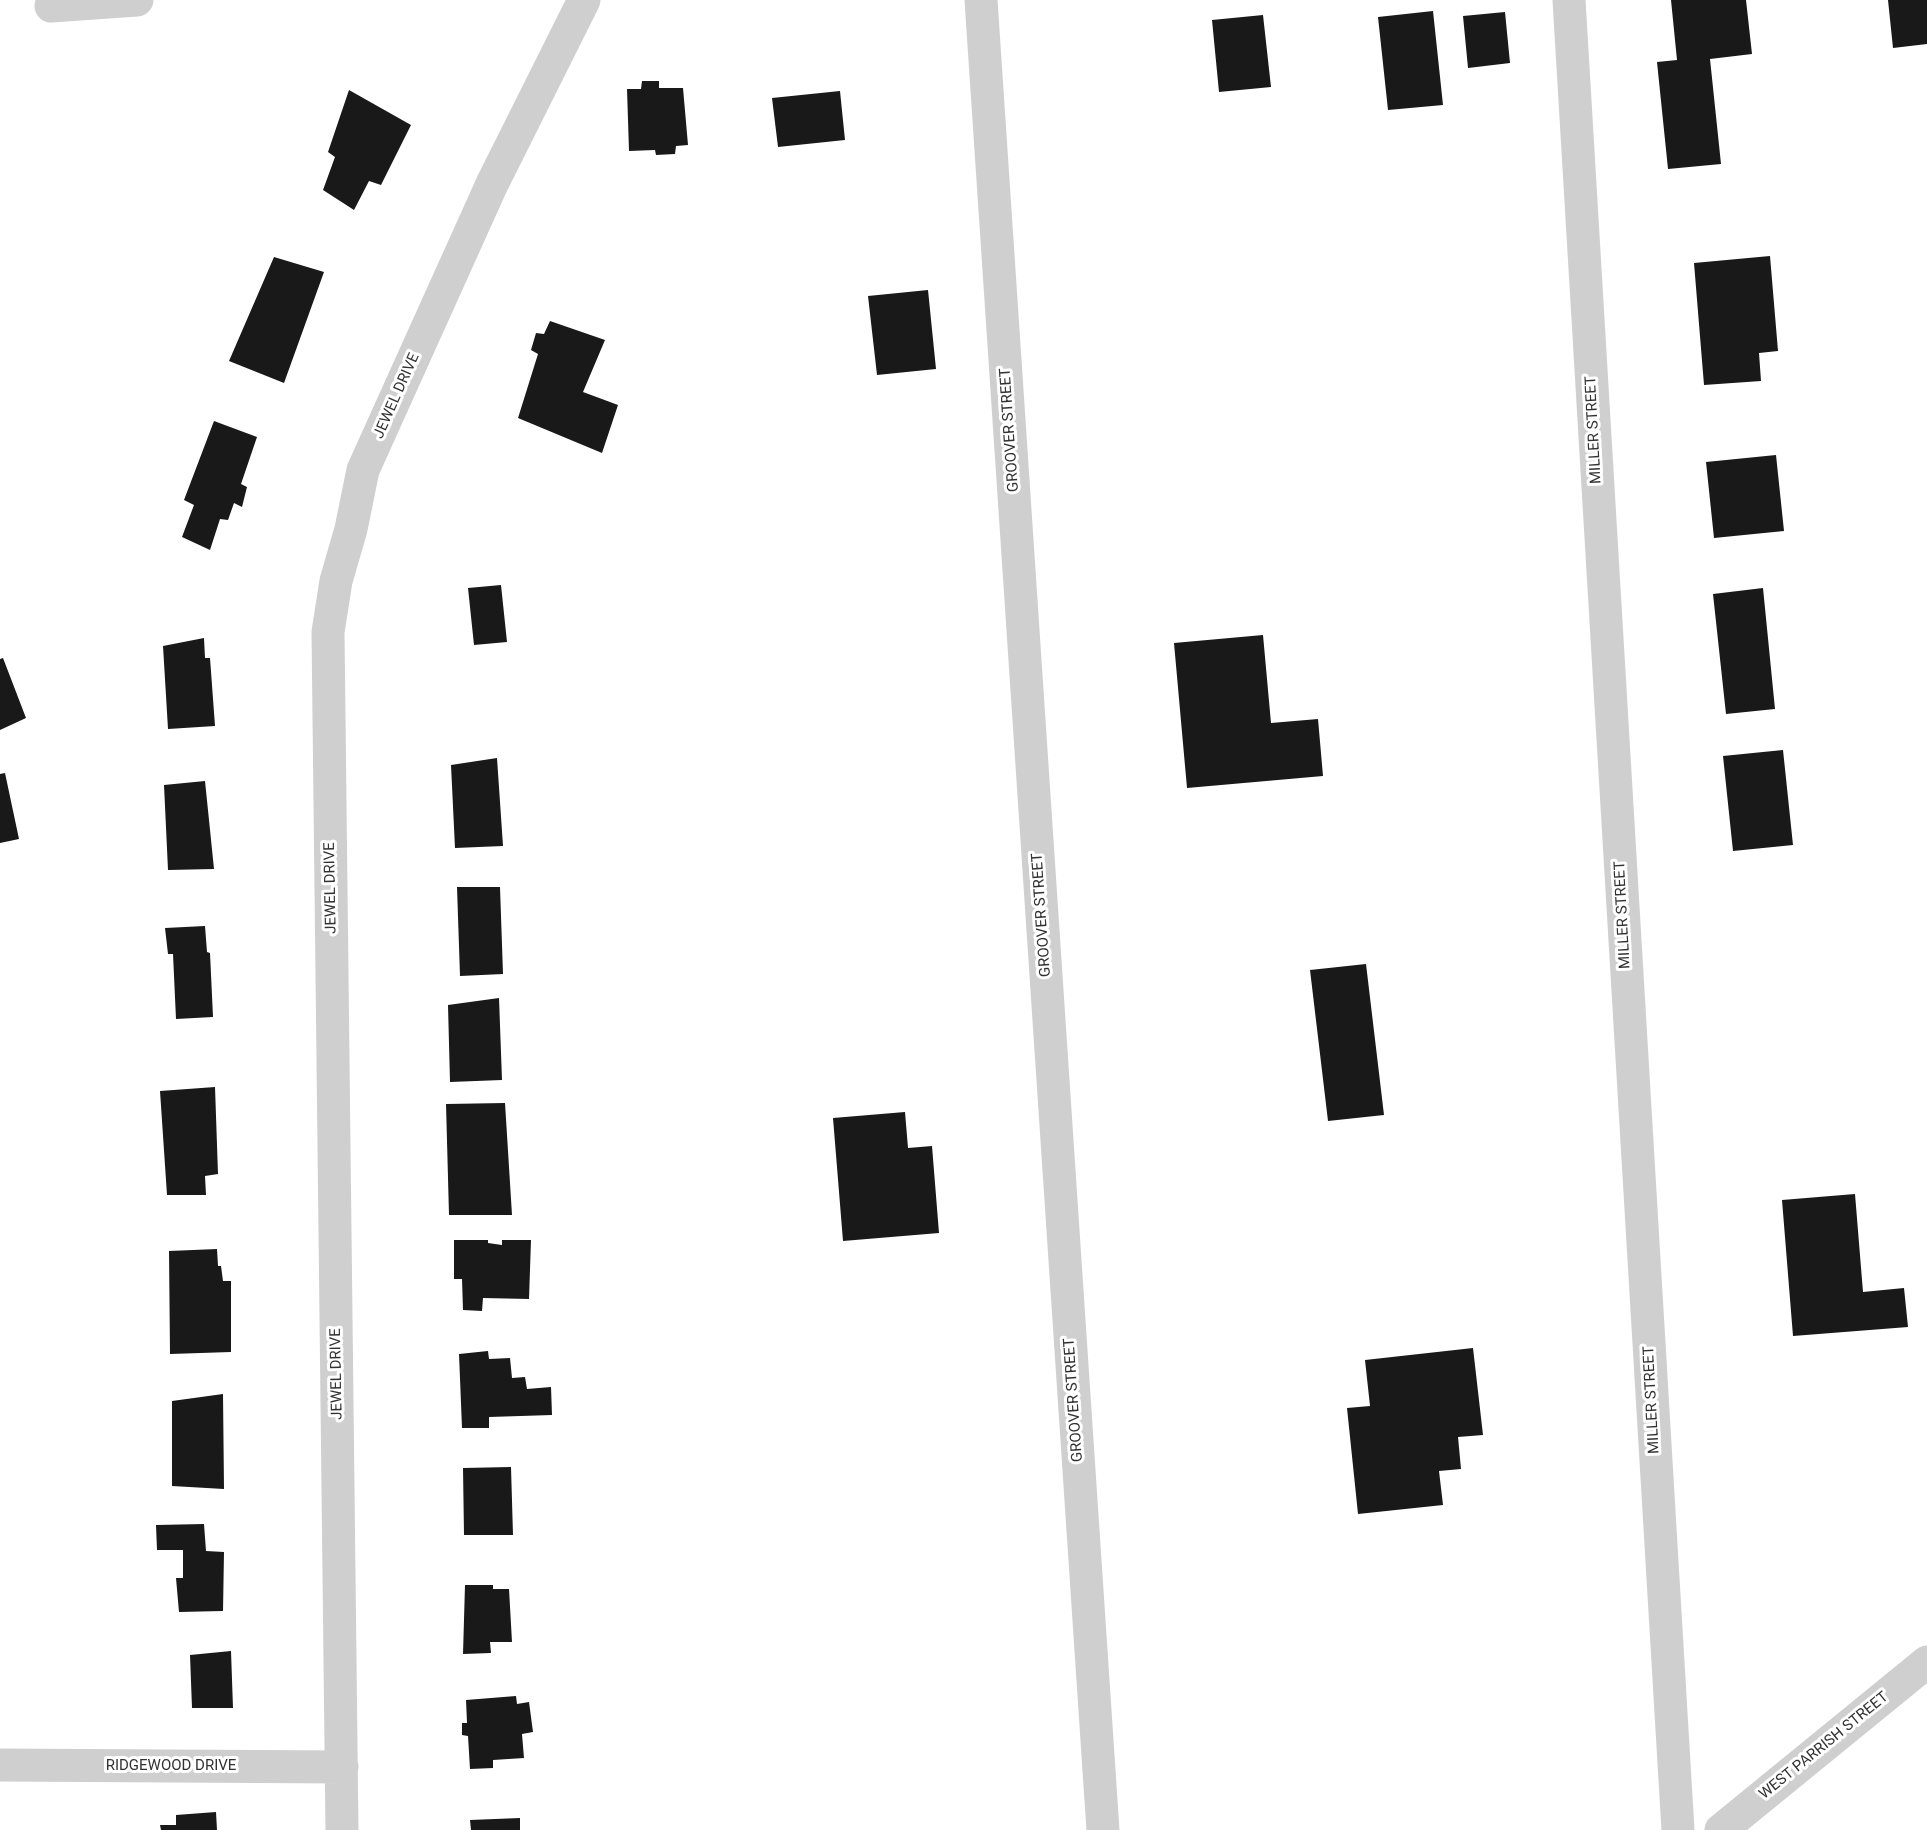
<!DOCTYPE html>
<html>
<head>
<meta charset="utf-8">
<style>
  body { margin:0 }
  canvas { display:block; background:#fff }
</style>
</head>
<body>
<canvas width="1927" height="1830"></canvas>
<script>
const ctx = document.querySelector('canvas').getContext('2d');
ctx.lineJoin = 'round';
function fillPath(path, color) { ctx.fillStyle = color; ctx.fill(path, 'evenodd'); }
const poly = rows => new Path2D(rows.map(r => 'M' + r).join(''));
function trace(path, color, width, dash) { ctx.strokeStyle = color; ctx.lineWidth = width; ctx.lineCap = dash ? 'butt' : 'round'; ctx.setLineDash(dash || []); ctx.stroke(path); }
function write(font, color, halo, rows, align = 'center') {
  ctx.font = font + ' Roboto,sans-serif'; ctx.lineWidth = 6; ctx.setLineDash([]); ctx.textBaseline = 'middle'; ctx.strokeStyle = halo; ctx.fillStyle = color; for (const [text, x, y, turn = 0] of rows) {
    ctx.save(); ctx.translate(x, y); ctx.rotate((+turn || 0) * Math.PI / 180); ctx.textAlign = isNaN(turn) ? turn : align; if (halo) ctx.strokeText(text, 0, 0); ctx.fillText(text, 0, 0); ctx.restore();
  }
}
fillPath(poly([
  [1671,0,1746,0,1752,54,1710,59,1721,164,1668,169,1657,62,1677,60],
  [1888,0,1927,0,1927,44,1893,48],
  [1433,11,1443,105,1388,110,1378,17],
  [1505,12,1510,63,1468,68,1463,16],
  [1263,15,1271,87,1219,92,1212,20],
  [642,81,659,81,659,88,683,88,688,145,676,146,675,154,656,155,655,150,629,151,627,89,641,89],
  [349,90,411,125,381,185,369,181,354,210,323,190,335,157,328,152],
  [840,91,845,140,778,147,772,98],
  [1770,256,1778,351,1759,353,1761,381,1704,385,1694,263],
  [274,257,324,272,284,383,229,361],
  [928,290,936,369,877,375,868,296],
  [550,321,605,340,583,392,618,405,602,453,518,418,538,354,531,350,536,333,544,334],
  [214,421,257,437,241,484,247,487,242,507,234,503,228,520,220,519,210,550,182,537,194,505,184,500],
  [1776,455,1784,531,1714,538,1706,462],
  [501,585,507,642,474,645,468,588],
  [1763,588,1775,709,1726,714,1713,594],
  [1263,635,1271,723,1318,719,1323,776,1187,788,1174,643],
  [204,638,205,658,210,658,215,726,168,729,163,646],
  [3,658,26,718,0,730,0,659],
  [1783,750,1793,845,1733,851,1723,756],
  [497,758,503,846,455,848,451,765],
  [5,773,19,839,0,843,0,774],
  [205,781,214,869,168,870,164,785],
  [457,887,500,887,503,974,460,976],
  [205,926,207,952,210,953,213,1017,176,1019,173,954,168,954,165,928],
  [1366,964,1384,1115,1328,1121,1310,970],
  [499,998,502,1080,450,1082,448,1005],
  [215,1087,218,1174,205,1176,206,1195,167,1195,160,1091],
  [505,1103,512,1215,449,1215,446,1104],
  [905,1112,908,1148,932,1146,939,1233,843,1241,833,1118],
  [1855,1194,1863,1292,1904,1288,1908,1327,1793,1336,1782,1200],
  [454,1240,488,1240,488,1243,502,1245,502,1240,531,1240,529,1299,483,1298,482,1311,463,1310,462,1279,454,1279],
  [217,1249,218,1266,221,1266,223,1281,231,1281,231,1352,170,1354,169,1251],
  [1473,1348,1483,1435,1458,1437,1461,1469,1439,1471,1443,1505,1358,1514,1347,1408,1370,1406,1365,1360],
  [488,1351,489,1359,510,1358,512,1378,525,1377,527,1389,551,1387,552,1415,489,1417,489,1428,462,1428,459,1354],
  [223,1394,224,1489,172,1486,172,1401],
  [511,1467,513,1535,464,1535,463,1468],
  [204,1524,206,1551,224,1552,223,1611,179,1612,176,1578,183,1578,183,1550,157,1550,156,1525],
  [465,1585,493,1585,493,1589,509,1589,512,1642,490,1642,491,1653,463,1654],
  [231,1651,233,1708,192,1708,190,1655],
  [516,1696,517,1704,529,1702,533,1732,522,1734,524,1758,493,1760,493,1768,470,1769,468,1736,462,1735,462,1723,467,1723,466,1700],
  [216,1812,217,1830,161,1830,160,1825,176,1825,176,1815],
  [520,1818,520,1830,471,1830,470,1820]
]), '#191919');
trace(poly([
  [981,0,1103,1830],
  [1569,0,1678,1830],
  [51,6,137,0],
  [0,1765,342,1767],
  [342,1830,328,632,336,581,351,529,363,470,492,184,584,0]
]), '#cfcfcf', 33);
trace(poly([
  [1721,1830,1927,1662]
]), '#cfcfcf', 33);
write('15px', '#323232', '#fff', [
  ["JEWEL DRIVE",397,396,-66],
  ["GROOVER STREET",1010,430,-94],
  ["MILLER STREET",1594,430,-93],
  ["JEWEL DRIVE",331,888,-91],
  ["GROOVER STREET",1042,915,-94],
  ["MILLER STREET",1623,915,-93],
  ["JEWEL DRIVE",337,1374,-91],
  ["GROOVER STREET",1074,1400,-94],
  ["MILLER STREET",1652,1400,-93],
  ["WEST PARRISH STREET",1824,1746,-39],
  ["RIDGEWOOD DRIVE",171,1766]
]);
</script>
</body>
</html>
